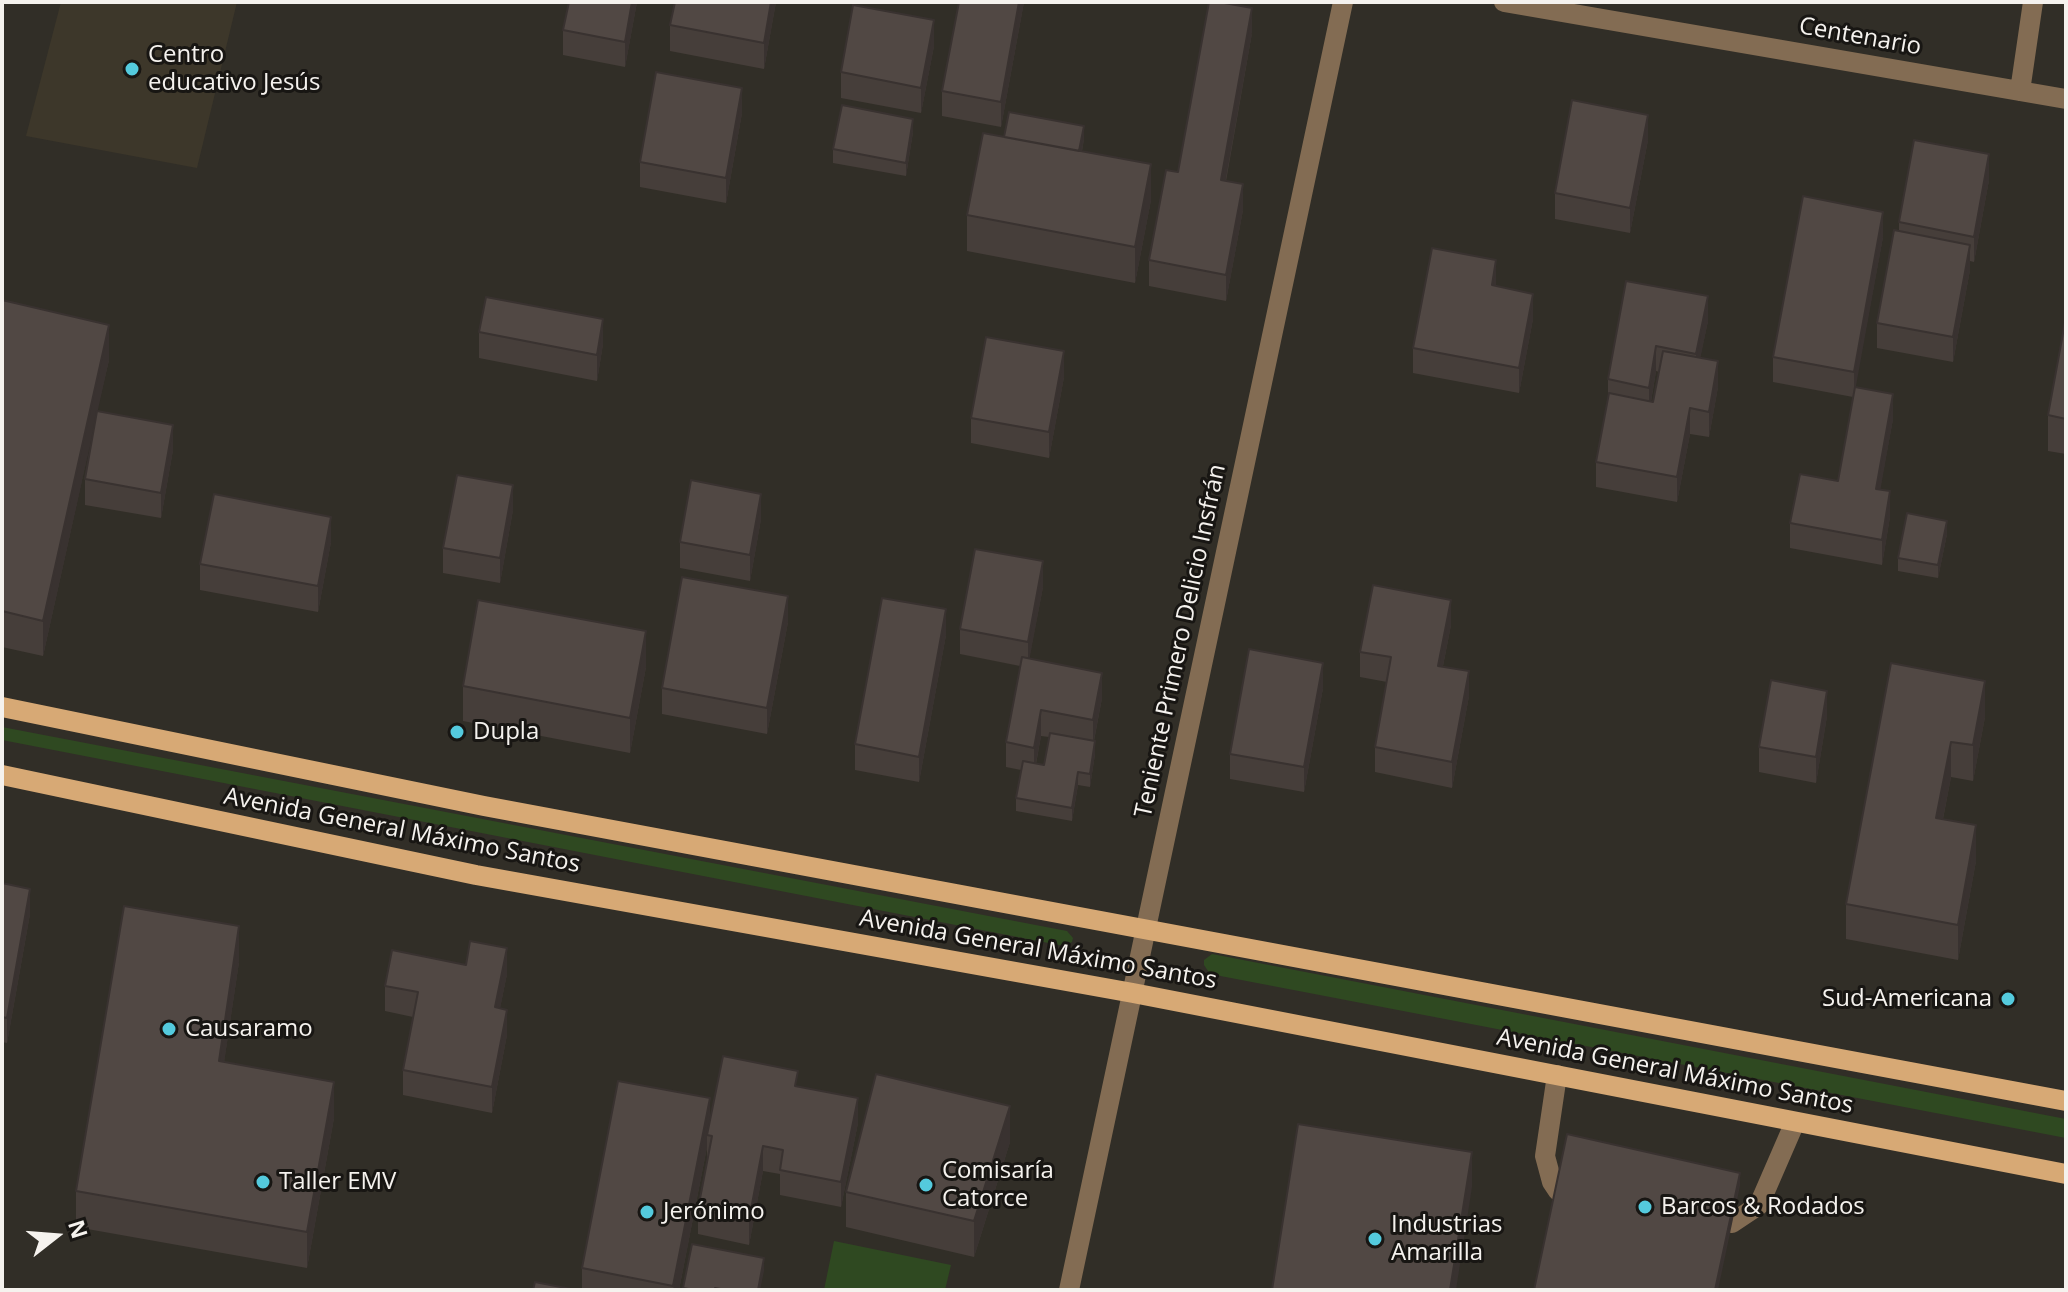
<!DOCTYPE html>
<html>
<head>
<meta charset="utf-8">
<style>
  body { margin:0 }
  #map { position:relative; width:2068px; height:1292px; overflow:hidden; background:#312e27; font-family:"Open Sans",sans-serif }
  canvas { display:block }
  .frame { position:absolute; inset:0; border:4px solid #f5f2ee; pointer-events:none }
  .north { position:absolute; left:16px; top:1196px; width:80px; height:80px; -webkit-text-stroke:6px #181613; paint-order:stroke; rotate:73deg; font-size:22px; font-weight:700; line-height:32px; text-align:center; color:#f5f2ee }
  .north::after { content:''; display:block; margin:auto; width:28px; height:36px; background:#f5f2ee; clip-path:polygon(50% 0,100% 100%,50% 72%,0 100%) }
</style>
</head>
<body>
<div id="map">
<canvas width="2068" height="1292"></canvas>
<div class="frame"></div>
<div class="north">N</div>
</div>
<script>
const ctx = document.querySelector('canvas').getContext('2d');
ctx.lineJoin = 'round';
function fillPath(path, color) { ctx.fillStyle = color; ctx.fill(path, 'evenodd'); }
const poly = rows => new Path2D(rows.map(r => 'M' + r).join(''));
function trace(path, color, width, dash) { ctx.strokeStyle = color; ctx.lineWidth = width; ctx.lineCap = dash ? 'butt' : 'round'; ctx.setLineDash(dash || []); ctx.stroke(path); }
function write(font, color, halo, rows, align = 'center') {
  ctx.font = font + ' "Open Sans",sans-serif'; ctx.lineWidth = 6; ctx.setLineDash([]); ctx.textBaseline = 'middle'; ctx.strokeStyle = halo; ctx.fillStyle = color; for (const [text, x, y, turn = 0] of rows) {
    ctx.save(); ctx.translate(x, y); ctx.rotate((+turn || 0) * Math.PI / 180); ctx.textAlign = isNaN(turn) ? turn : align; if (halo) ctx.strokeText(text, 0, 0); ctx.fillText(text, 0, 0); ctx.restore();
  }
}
fillPath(poly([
  [61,2,237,2,197,168,26,136]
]), '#3d372a');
fillPath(poly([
  [2,727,1067,931,1073,938,1072,942,1064,946,2,740],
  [1212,954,2066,1119,2066,1138,1210,974,1204,965,1204,960],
  [834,1241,951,1265,945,1290,824,1290]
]), '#2f4921');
trace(poly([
  [1557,1075,1545,1156,1552,1182,1558,1191],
  [1732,1223,1759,1205,1795,1122]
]), '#836c53', 20);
trace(poly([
  [1504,2,2066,99],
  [2020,91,2033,2],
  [1069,1290,1343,2]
]), '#836c53', 20);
trace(poly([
  [2,707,484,806,2066,1101],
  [2,775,476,875,1133,993,2066,1174]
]), '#d7a975', 20);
fillPath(poly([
  [637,2,625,67,563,55,563,30],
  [776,2,764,69,670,51,670,25],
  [1024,2,1001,127,942,116,942,91],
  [1252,33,1226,181,1243,210,1226,301,1149,286,1149,260,1178,172],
  [934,46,921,113,841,98,841,72],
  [742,113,726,203,640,187,640,162],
  [913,132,906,176,833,163,833,149],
  [1004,137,1084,139,1082,151,1151,200,1135,283,967,251,967,215],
  [1648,140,1630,233,1555,219,1555,193],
  [1989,180,1974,262,1970,261,1970,270,1953,362,1877,348,1877,323,1899,231,1899,222],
  [1883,237,1855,387,1893,419,1880,489,1890,517,1882,565,1790,548,1790,523,1838,481,1853,397,1773,382,1773,357],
  [1496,286,1533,319,1519,393,1413,373,1413,348],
  [1708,296,1708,321,1700,358,1718,387,1709,437,1690,434,1677,502,1596,487,1596,462,1608,400,1608,379],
  [1656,371,1659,372,1653,402,1651,402],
  [2,300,109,360,97,411,173,450,161,518,85,505,85,479,97,412,43,656,2,647],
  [2066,317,2066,454,2048,451,2048,415],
  [479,332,603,344,597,381,479,358],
  [1064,377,1049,458,971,443,971,418],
  [513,510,500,583,443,573,443,548],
  [761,519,750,581,680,568,680,542],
  [1947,534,1938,578,1898,571,1898,558],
  [331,542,318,612,200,590,200,564],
  [1043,587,1029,659,1102,698,1094,741,1095,754,1090,787,1078,785,1072,821,1016,811,1016,798,1021,770,1006,767,1006,742,1020,666,960,654,960,629],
  [1041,736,1049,737,1044,765,1036,764],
  [788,622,767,734,662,714,662,688],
  [1451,625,1443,666,1469,696,1452,788,1375,772,1375,747,1387,682,1360,677,1360,652],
  [946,635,919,782,855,770,855,744],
  [1891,663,1985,717,1973,781,1951,777,1943,819,1976,861,1958,960,1846,939,1846,904],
  [646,667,630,753,463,721,463,686],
  [1323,688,1304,792,1230,779,1230,754],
  [1827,716,1816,783,1759,772,1759,747],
  [2,883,30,914,7,1043,2,1042],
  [239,962,224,1062,334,1118,307,1268,76,1227,76,1191],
  [507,974,500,1008,507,1035,492,1113,403,1095,403,1070,413,1017,385,1011,385,986],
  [798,1086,858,1123,841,1207,780,1195,780,1174,763,1171,749,1245,698,1234,698,1209,707,1160,707,1147,679,1290,582,1290,582,1268,710,1122],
  [1010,1142,974,1257,846,1227,846,1192]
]), '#463e3a');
fillPath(poly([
  [632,2,637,2,625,67,625,42],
  [771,2,776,2,764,69,764,43],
  [1019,2,1024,2,1001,127,1001,102],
  [1252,8,1252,33,1221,206,1221,180],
  [934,20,934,46,921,113,921,88],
  [742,88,742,113,726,203,726,178],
  [1648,115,1648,140,1630,233,1630,208],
  [913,119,913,132,906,176,906,163],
  [1084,126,1084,139,1077,177,1077,164],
  [1989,154,1989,180,1974,262,1974,237],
  [1151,164,1151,200,1135,283,1135,247],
  [1243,184,1243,210,1226,301,1226,275],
  [1883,212,1883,237,1854,397,1854,372],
  [1970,245,1970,270,1953,362,1953,337],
  [1496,260,1496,286,1492,285],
  [1533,294,1533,319,1519,393,1519,368],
  [1708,296,1708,321,1696,379,1696,354],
  [603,319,603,344,597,381,597,355],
  [109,325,109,360,43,656,43,621],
  [1656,346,1656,371,1649,413,1649,388],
  [1064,351,1064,377,1049,458,1049,432],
  [1718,361,1718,387,1709,437,1709,412],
  [1893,394,1893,419,1876,514,1876,489],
  [1690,408,1690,434,1677,502,1677,477],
  [173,425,173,450,161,518,161,493],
  [513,485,513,510,500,583,500,558],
  [1890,491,1890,517,1882,565,1882,540],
  [761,494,761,519,750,581,750,555],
  [331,517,331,542,318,612,318,586],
  [1947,521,1947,534,1938,578,1938,565],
  [1043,561,1043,587,1028,667,1028,642],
  [788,596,788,622,767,734,767,708],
  [1451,600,1451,625,1438,691,1438,666],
  [946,609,946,635,919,782,919,757],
  [646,631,646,667,630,753,630,718],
  [1323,663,1323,688,1304,792,1304,767],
  [1469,671,1469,696,1452,788,1452,762],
  [1102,673,1102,698,1093,745,1093,720],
  [1985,681,1985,717,1973,781,1973,745],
  [1827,691,1827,716,1816,783,1816,757],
  [1041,710,1041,736,1034,773,1034,748],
  [1095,741,1095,754,1090,787,1090,774],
  [1951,742,1951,777,1936,854,1936,818],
  [1078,772,1078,785,1072,821,1072,808],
  [1976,825,1976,861,1958,960,1958,925],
  [30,889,30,914,7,1043,7,1018],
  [239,926,239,962,219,1097,219,1061],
  [507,948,507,974,495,1033,495,1007],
  [507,1010,507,1035,492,1113,492,1087],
  [334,1082,334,1118,307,1268,307,1232],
  [710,1098,710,1134,707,1135,707,1147,679,1290,673,1290],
  [858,1098,858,1123,841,1207,841,1182],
  [1010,1106,1010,1142,974,1257,974,1221],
  [763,1146,763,1171,749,1245,749,1220],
  [1472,1152,1472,1187,1456,1290,1450,1290],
  [1740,1173,1740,1186,1718,1290,1715,1290],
  [764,1258,764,1271,760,1290,758,1290]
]), '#393230');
const building = poly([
  [569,2,632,2,625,42,563,30,569,2],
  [675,2,771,2,764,43,670,25,675,2],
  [959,2,1019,2,1001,102,942,91,959,2],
  [1209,2,1219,2,1252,8,1221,180,1243,184,1226,275,1149,260,1166,170,1178,172,1209,2],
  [853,5,934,20,921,88,841,72,853,5],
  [656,72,742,88,726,178,640,162,656,72],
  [1572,100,1648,115,1630,208,1555,193,1572,100],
  [842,105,913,119,906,163,833,149,842,105],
  [1009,112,1084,126,1079,151,1004,137,1009,112],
  [983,133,1151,164,1135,247,967,215,983,133],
  [1914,140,1989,154,1974,237,1899,222,1914,140],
  [1803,196,1883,212,1854,372,1773,357,1803,196],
  [1894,230,1970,245,1953,337,1877,323,1894,230],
  [1432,248,1496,260,1492,285,1533,294,1519,368,1413,348,1432,248],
  [1626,281,1708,296,1696,354,1656,346,1649,388,1608,379,1626,281],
  [486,297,603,319,597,355,479,332,486,297],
  [2,300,109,325,43,621,2,611,2,300],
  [2066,317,2066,419,2048,415,2066,317],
  [986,337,1064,351,1049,432,971,418,986,337],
  [1663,351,1718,361,1709,412,1690,408,1677,477,1596,462,1609,393,1653,402,1663,351],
  [1855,387,1893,394,1876,489,1890,491,1882,540,1790,523,1800,474,1838,481,1855,387],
  [97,411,173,425,161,493,85,479,97,411],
  [457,475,513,485,500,558,443,548,457,475],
  [691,480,761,494,750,555,680,542,691,480],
  [214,494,331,517,318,586,200,564,214,494],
  [1907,513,1947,521,1938,565,1898,558,1907,513],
  [975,549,1043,561,1028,642,960,629,975,549],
  [682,577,788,596,767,708,662,688,682,577],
  [1373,585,1451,600,1438,666,1469,671,1452,762,1375,747,1391,657,1360,652,1373,585],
  [882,598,946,609,919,757,855,744,882,598],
  [478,600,646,631,630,718,463,686,478,600],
  [1249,649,1323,663,1304,767,1230,754,1249,649],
  [1022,657,1102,673,1093,720,1041,710,1034,748,1006,742,1022,657],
  [1891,663,1985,681,1973,745,1951,742,1936,818,1976,825,1958,925,1846,904,1891,663],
  [1771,680,1827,691,1816,757,1759,747,1771,680],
  [1050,733,1095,741,1090,774,1078,772,1072,808,1016,798,1023,761,1044,765,1050,733],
  [2,883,30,889,7,1018,2,1017,2,883],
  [124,906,239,926,219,1061,334,1082,307,1232,76,1191,124,906],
  [470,941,507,948,495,1007,507,1010,492,1087,403,1070,418,992,385,986,392,950,466,965,470,941],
  [723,1056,798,1071,795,1086,858,1098,841,1182,780,1170,783,1150,763,1146,749,1220,698,1209,712,1136,707,1135,723,1056],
  [876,1074,1010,1106,974,1221,846,1192,876,1074],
  [618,1081,710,1098,673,1286,582,1268,618,1081],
  [1298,1124,1472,1152,1450,1290,1272,1290,1298,1124],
  [1567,1134,1740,1173,1715,1290,1534,1290,1567,1134],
  [692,1244,764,1258,758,1290,726,1290,715,1288,715,1290,694,1290,683,1288,692,1244],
  [535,1282,576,1290,533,1290,535,1282]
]);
fillPath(building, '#514844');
trace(building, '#393230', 2);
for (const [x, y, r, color] of [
  [132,69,8,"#54cadd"],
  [457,732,8,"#54cadd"],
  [2008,999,8,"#54cadd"],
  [169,1029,8,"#54cadd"],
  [263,1182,8,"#54cadd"],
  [926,1185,8,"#54cadd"],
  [1645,1207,8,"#54cadd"],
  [647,1212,8,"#54cadd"],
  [1375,1239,8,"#54cadd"]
]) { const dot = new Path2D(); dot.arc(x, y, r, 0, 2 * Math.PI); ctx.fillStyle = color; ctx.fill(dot); trace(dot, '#181613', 3); }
write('24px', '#f5f2ee', '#181613', [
  ["Centenario",1860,37,10],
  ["Teniente Primero Delicio Insfrán",1181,641,-78],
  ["Avenida General Máximo Santos",402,831,11],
  ["Avenida General Máximo Santos",1038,950,10],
  ["Avenida General Máximo Santos",1675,1072,11]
]);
write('24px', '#f5f2ee', '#181613', [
  ["Centro",148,55],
  ["educativo Jesús",148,83],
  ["Dupla",473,732],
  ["Sud-Americana",1992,999,"right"],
  ["Causaramo",185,1029],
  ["Comisaría",942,1171],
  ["Catorce",942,1199],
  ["Taller EMV",279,1182],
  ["Barcos & Rodados",1661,1207],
  ["Jerónimo",663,1212],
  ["Industrias",1391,1225],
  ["Amarilla",1391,1253]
], 'left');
</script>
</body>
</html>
